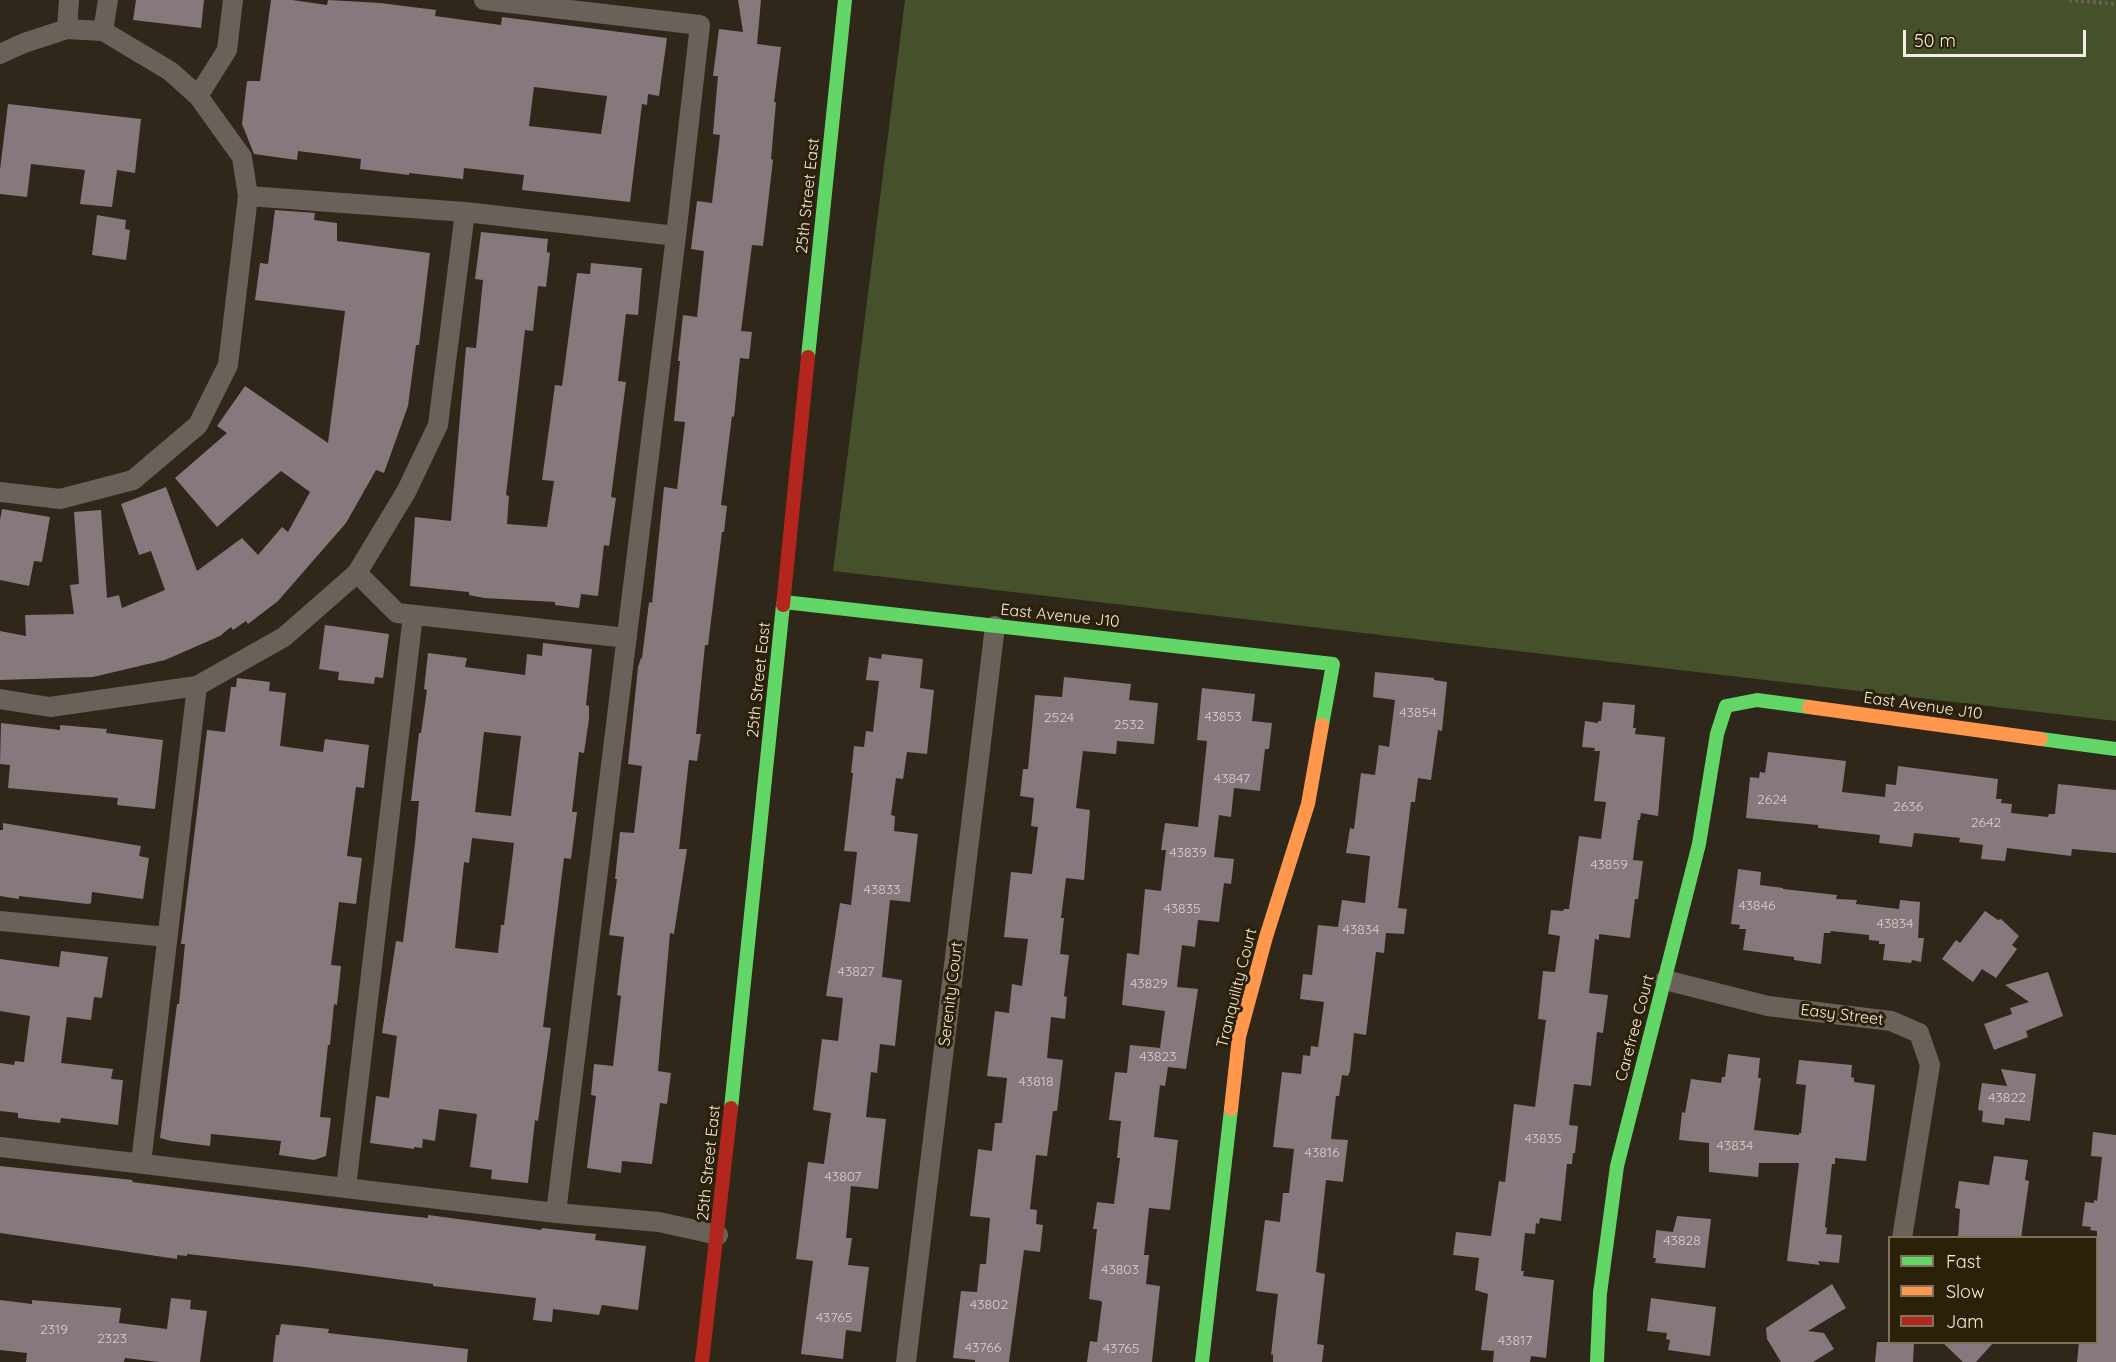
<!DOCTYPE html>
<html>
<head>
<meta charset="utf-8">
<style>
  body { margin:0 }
  #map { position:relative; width:2116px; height:1362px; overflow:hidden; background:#2e271a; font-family:Quicksand,sans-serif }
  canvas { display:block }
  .legend { position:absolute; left:1888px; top:1236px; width:210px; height:108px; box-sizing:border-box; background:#2b2008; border:2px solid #7c725e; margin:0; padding:8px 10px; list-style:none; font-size:18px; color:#f5eddf }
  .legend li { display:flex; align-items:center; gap:12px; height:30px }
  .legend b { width:30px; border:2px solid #7c725e }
  .scale { position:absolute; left:1903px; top:30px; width:183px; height:27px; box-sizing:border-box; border:3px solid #f5eddf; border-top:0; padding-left:8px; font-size:18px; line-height:21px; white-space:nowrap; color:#f5eddf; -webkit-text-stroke:4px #2b2008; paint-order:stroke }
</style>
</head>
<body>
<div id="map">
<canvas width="2116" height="1362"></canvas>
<ul class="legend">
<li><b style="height:8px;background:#63d668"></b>Fast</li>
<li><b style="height:8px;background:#ff974d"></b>Slow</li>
<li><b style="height:8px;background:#b3261e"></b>Jam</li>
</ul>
<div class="scale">50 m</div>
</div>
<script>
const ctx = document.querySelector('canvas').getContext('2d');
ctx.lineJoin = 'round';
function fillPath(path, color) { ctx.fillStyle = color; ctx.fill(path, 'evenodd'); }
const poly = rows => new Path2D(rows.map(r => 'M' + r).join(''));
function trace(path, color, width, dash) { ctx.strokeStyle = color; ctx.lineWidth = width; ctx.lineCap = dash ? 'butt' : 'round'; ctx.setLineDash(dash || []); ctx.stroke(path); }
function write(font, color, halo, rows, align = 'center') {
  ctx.font = font + ' Quicksand,sans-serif'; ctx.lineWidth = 6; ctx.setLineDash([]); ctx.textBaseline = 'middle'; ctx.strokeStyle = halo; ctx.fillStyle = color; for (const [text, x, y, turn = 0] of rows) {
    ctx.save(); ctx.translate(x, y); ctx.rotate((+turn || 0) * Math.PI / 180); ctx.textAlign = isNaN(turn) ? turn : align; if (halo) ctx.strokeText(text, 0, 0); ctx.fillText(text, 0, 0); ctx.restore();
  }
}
fillPath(poly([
  [905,0,2116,0,2116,721,833,571]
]), '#45512a');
fillPath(poly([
  [136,0,204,0,201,28,133,20],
  [271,0,292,0,327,5,328,0,380,3,436,10,435,16,501,25,502,17,667,38,659,96,648,94,647,105,642,104,630,202,522,190,524,175,464,168,463,179,409,173,409,175,360,169,361,159,298,151,297,160,254,154,242,124,247,81,260,81],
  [534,87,607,96,601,134,529,126],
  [738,0,761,0,757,44,781,47,774,102,776,102,771,159,773,160,763,246,752,245,741,331,752,332,749,359,740,358,734,417,732,416,721,505,727,506,724,532,722,532,708,645,705,645,696,734,701,734,697,761,689,760,679,849,687,849,674,934,670,933,658,1071,671,1073,667,1104,660,1103,652,1164,622,1161,621,1173,587,1168,596,1096,591,1095,594,1064,613,1066,621,996,617,995,624,937,609,935,617,879,615,879,620,832,634,833,642,766,628,764,638,667,641,658,642,658,649,602,652,603,664,487,677,489,685,422,674,421,680,361,678,361,683,315,697,317,704,251,691,249,697,201,712,203,720,135,713,134,718,76,713,76,719,29,743,32],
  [8,104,141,119,135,173,117,170,112,207,80,204,85,170,31,164,27,197,0,194,0,170],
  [275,210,315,213,314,220,337,223,337,241,430,253,419,345,416,345,408,406,384,473,376,470,346,523,278,601,248,624,246,621,233,630,231,627,220,636,165,660,93,677,0,680,0,631,26,636,25,615,74,614,70,585,79,584,74,512,101,510,107,598,119,595,122,608,165,590,151,551,139,555,121,504,166,487,197,571,242,538,258,555,282,527,288,532,310,492,281,471,217,527,175,478,227,433,217,426,245,386,328,443,345,311,255,300,260,263,268,264],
  [97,215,126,220,125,229,130,230,126,260,92,255],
  [481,232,548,239,547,248,547,252,550,253,546,287,538,286,533,331,525,330,506,495,509,496,507,524,547,527,554,481,542,480,555,385,562,386,577,273,590,274,591,263,642,268,638,315,626,314,618,381,626,382,611,497,616,498,609,546,604,545,598,596,581,594,579,608,555,605,555,602,484,598,469,595,469,592,410,586,415,517,451,521,466,347,476,348,483,280,475,279],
  [2,509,50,517,42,562,34,561,29,586,0,580,0,520],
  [325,625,389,634,383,678,375,677,374,684,338,680,339,672,319,669],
  [543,643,592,649,586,705,589,706,589,719,584,753,579,752,572,812,577,812,571,859,564,858,543,1027,551,1028,538,1121,535,1120,528,1183,491,1179,492,1170,470,1167,477,1114,439,1109,435,1141,423,1139,422,1148,414,1147,414,1149,370,1143,376,1096,389,1098,397,1036,382,1033,396,941,403,942,415,843,419,801,411,801,419,733,421,733,427,690,424,689,428,653,467,658,465,667,525,675,527,654,542,656],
  [484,732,521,736,511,816,475,812],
  [472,838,514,843,504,925,501,925,498,953,455,948,464,862,469,863],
  [882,654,923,659,920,688,934,690,927,754,907,752,903,779,896,778,891,815,895,816,894,831,918,834,910,902,890,900,882,977,902,980,895,1046,880,1044,877,1073,871,1072,866,1117,886,1119,878,1189,851,1186,846,1238,852,1238,848,1265,869,1267,861,1332,846,1330,843,1359,801,1354,813,1261,796,1259,808,1162,824,1164,831,1113,813,1110,822,1039,838,1041,843,998,826,996,840,903,851,905,857,852,844,851,853,773,851,773,854,746,864,747,866,731,873,732,879,681,866,680,869,657,881,659],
  [1375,672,1434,678,1434,680,1447,682,1442,731,1438,730,1431,780,1418,778,1415,802,1411,802,1398,908,1407,909,1404,934,1386,933,1384,953,1376,952,1366,1035,1354,1033,1350,1071,1348,1076,1342,1075,1339,1096,1336,1096,1331,1139,1348,1140,1343,1182,1326,1180,1316,1272,1325,1274,1317,1344,1324,1345,1322,1362,1273,1362,1273,1354,1271,1355,1278,1294,1256,1291,1265,1220,1280,1222,1283,1193,1289,1193,1294,1149,1273,1147,1282,1072,1301,1074,1303,1055,1310,1056,1311,1046,1318,1047,1324,1002,1300,999,1303,974,1312,975,1318,925,1338,927,1342,900,1365,903,1370,856,1346,853,1350,828,1354,829,1361,773,1375,775,1379,745,1389,747,1395,700,1373,697],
  [1064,677,1131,684,1129,700,1158,703,1154,744,1117,741,1116,754,1083,751,1076,808,1090,810,1084,880,1066,878,1061,918,1064,918,1060,954,1069,955,1064,996,1067,997,1065,1019,1051,1017,1047,1058,1063,1060,1057,1111,1053,1111,1047,1156,1036,1155,1030,1209,1037,1210,1036,1224,1043,1225,1040,1252,1024,1250,1009,1362,975,1362,975,1360,953,1358,961,1291,977,1292,980,1264,986,1264,990,1218,970,1216,978,1149,992,1151,995,1123,1002,1123,1007,1078,987,1076,995,1011,1009,1013,1012,984,1022,986,1028,939,1004,937,1011,872,1032,874,1038,827,1031,826,1034,798,1020,796,1023,769,1028,769,1035,695,1062,697],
  [237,678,270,682,269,691,286,693,280,746,323,752,325,739,369,745,364,788,356,787,347,856,362,858,356,904,339,902,331,965,341,966,337,1005,334,1004,330,1045,328,1045,320,1117,331,1118,326,1156,314,1160,279,1155,281,1141,211,1134,210,1146,171,1141,160,1138,177,1004,179,1004,185,944,181,944,207,730,225,732,231,687,236,687],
  [1202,688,1255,694,1252,721,1272,723,1269,749,1265,749,1260,791,1234,788,1231,817,1219,815,1214,857,1234,859,1231,884,1224,883,1219,922,1198,920,1195,947,1182,945,1177,987,1198,989,1186,1069,1168,1067,1165,1086,1160,1085,1154,1137,1178,1140,1170,1210,1149,1208,1144,1255,1149,1255,1146,1284,1160,1286,1152,1362,1087,1362,1090,1341,1097,1342,1102,1303,1101,1301,1089,1299,1097,1229,1093,1229,1097,1202,1114,1204,1120,1158,1117,1158,1121,1121,1109,1120,1115,1072,1127,1073,1130,1045,1160,1048,1165,1011,1122,1005,1127,953,1139,955,1145,889,1161,891,1166,850,1161,850,1165,823,1198,827,1207,741,1197,740],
  [1603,702,1635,705,1633,728,1636,728,1635,734,1665,737,1658,816,1641,813,1640,820,1638,820,1633,860,1643,861,1638,899,1635,899,1630,938,1599,934,1599,940,1595,939,1589,993,1608,995,1603,1033,1597,1032,1591,1086,1574,1084,1569,1125,1578,1126,1575,1153,1573,1153,1572,1164,1567,1164,1561,1221,1540,1218,1539,1224,1536,1223,1535,1234,1525,1233,1521,1271,1524,1271,1523,1276,1554,1280,1546,1358,1531,1356,1530,1362,1493,1362,1494,1351,1481,1350,1488,1294,1475,1290,1479,1258,1453,1255,1456,1232,1491,1236,1499,1181,1505,1182,1514,1104,1535,1107,1546,1020,1538,1019,1543,971,1555,972,1560,936,1548,934,1551,910,1563,911,1564,909,1569,909,1579,836,1601,839,1606,802,1594,801,1600,751,1594,751,1595,748,1582,747,1585,721,1598,723,1598,721,1601,721],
  [1,723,60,730,60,725,107,729,106,733,163,740,155,809,117,805,118,798,8,788,10,765,0,764],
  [1768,752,1846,761,1842,792,1885,797,1886,784,1896,785,1898,766,1998,779,1996,799,2002,799,2001,803,2012,804,2011,813,2048,817,2049,814,2055,814,2058,784,2116,790,2116,853,2072,849,2071,856,2007,848,2005,861,1981,859,1983,845,1959,842,1960,838,1914,833,1912,847,1879,843,1880,835,1818,828,1818,825,1746,818,1750,777,1759,778,1760,772,1765,773],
  [3,823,141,846,139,856,149,858,143,899,92,892,91,903,88,904,19,896,19,899,0,896,0,830,3,830],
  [1738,869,1761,872,1760,885,1783,888,1783,889,1837,895,1836,899,1857,900,1856,904,1899,909,1900,900,1920,902,1918,938,1924,938,1921,962,1912,960,1911,963,1883,960,1885,944,1879,944,1879,941,1869,940,1869,935,1831,931,1830,933,1824,933,1821,964,1794,960,1794,957,1743,950,1746,929,1739,929,1740,925,1731,924],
  [1985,911,1998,920,2001,919,2019,936,2012,945,2017,949,1996,978,1982,969,1973,982,1942,959,1956,940,1960,943],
  [61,951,108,957,102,998,94,997,91,1020,67,1017,61,1063,113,1069,111,1079,123,1080,118,1125,61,1118,60,1123,18,1118,18,1113,0,1111,0,1063,14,1065,15,1061,24,1062,30,1016,0,1011,0,959,59,967],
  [2048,972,2063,1016,2026,1031,2028,1037,1994,1050,1984,1024,2012,1014,2010,1008,2029,1002,2005,985],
  [1728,1054,1760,1058,1758,1078,1761,1078,1754,1130,1799,1135,1799,1133,1801,1133,1806,1085,1796,1084,1799,1060,1852,1065,1851,1077,1854,1078,1854,1082,1875,1085,1866,1161,1835,1158,1835,1164,1832,1164,1825,1227,1827,1228,1826,1234,1842,1235,1839,1263,1818,1261,1820,1265,1787,1261,1799,1163,1759,1163,1758,1177,1709,1172,1709,1143,1679,1140,1682,1112,1685,1113,1691,1079,1721,1083,1722,1077,1725,1077],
  [2001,1069,2036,1074,2030,1121,2005,1118,2004,1125,1982,1122,1983,1111,1978,1110,1982,1083,2007,1086],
  [2093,1132,2116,1135,2116,1362,2077,1362,2079,1342,2097,1342,2097,1231,2090,1230,2091,1227,2082,1226,2085,1202,2094,1203,2094,1200,2097,1201,2102,1157,2091,1156],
  [1994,1156,2028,1160,2025,1180,2029,1181,2021,1238,1958,1238,1960,1209,1955,1208,1959,1181,1989,1185],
  [0,1166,133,1180,132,1182,372,1212,428,1218,428,1215,541,1230,542,1228,596,1234,595,1240,646,1246,638,1310,602,1305,599,1315,553,1309,552,1322,533,1320,536,1298,433,1286,433,1284,305,1267,187,1254,187,1256,177,1255,177,1259,0,1233],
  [1677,1216,1711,1219,1705,1268,1655,1263,1656,1258,1653,1258,1656,1230,1673,1232],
  [1832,1284,1846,1308,1808,1331,1824,1333,1834,1349,1813,1362,1781,1362,1767,1339,1766,1328],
  [171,1298,191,1300,190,1309,207,1311,200,1362,159,1362,125,1358,124,1362,26,1362,27,1353,0,1350,0,1300,32,1304,32,1300,121,1308,119,1323,167,1329],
  [1651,1298,1716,1307,1710,1356,1668,1350,1670,1340,1666,1339,1667,1333,1647,1331],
  [281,1324,329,1329,328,1333,468,1349,467,1362,273,1362,276,1335,279,1335],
  [1877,1342,1914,1342,1913,1362,1875,1362],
  [1942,1342,1994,1342,1976,1362,1963,1362]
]), '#87787d');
trace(poly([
  [2069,0,2116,4]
]), '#6a6259', 4, [3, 3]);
trace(poly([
  [484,0,700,25,676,236],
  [67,29,69,0],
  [103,31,108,0],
  [0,54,24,43,67,29,103,31,170,71,198,96,242,157,248,196,228,365,198,425,133,480,60,499,0,492],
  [198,96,227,50,233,0],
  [465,212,676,236,556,1213],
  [357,573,397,613,627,638],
  [0,699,50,707,197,686,284,637,357,573,406,492,438,425,465,212,248,196],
  [0,921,167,937],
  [1665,980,1768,1006,1891,1021,1919,1033,1930,1065,1902,1238],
  [0,1147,556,1213,659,1222,718,1235],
  [141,1163,197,686],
  [346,1188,413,615],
  [906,1362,995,626]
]), '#6a615a', 20);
trace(poly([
  [808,357,845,0],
  [784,602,1333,664,1322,725],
  [2041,739,2116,749],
  [731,1108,783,605],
  [1202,1362,1231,1109],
  [1597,1362,1600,1293,1617,1166,1699,844,1717,734,1726,706,1757,700,1809,707]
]), '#63d668', 14);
trace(poly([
  [1809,707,2041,739],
  [1231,1109,1239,1037,1266,937,1308,804,1322,725]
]), '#ff974d', 14);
trace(poly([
  [783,605,808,357],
  [702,1362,731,1108]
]), '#b3261e', 14);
write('14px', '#dad0c6', null, [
  ["43854",1418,713],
  ["43853",1223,717],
  ["2524",1059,718],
  ["2532",1129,725],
  ["43847",1232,779],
  ["2624",1772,800],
  ["2636",1908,807],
  ["2642",1986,823],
  ["43839",1188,853],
  ["43859",1609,865],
  ["43833",882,890],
  ["43846",1757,906],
  ["43835",1182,909],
  ["43834",1895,924],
  ["43834",1361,930],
  ["43827",856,972],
  ["43829",1149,984],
  ["43823",1158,1057],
  ["43818",1036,1082],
  ["43822",2007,1098],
  ["43835",1543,1139],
  ["43834",1735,1146],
  ["43816",1322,1153],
  ["43807",843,1177],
  ["43828",1682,1241],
  ["43803",1120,1270],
  ["43802",989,1305],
  ["43765",834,1318],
  ["2319",54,1330],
  ["2323",112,1339],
  ["43817",1515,1341],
  ["43766",983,1348],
  ["43765",1121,1349]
]);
write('16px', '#f5eddf', '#2b2008', [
  ["25th Street East",808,196,-84],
  ["East Avenue J10",1060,616,6],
  ["25th Street East",759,680,-84],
  ["East Avenue J10",1923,706,8],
  ["Tranquility Court",1237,988,-76],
  ["Serenity Court",951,994,-83],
  ["Easy Street",1842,1015,7],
  ["Carefree Court",1635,1028,-75],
  ["25th Street East",709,1163,-84]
]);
</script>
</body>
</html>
